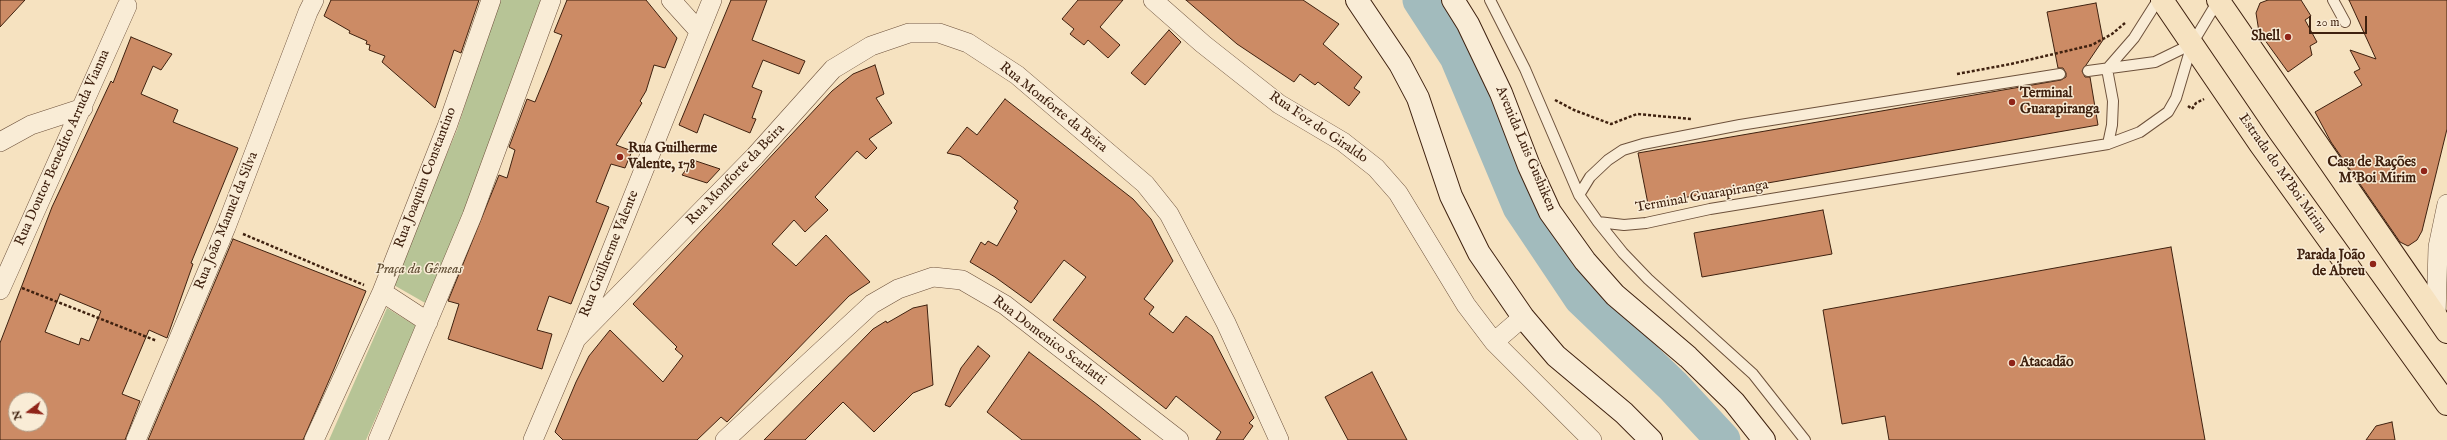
<!DOCTYPE html>
<html>
<head>
<meta charset="utf-8">
<style>
  body { margin:0 }
  #map { position:relative; width:2447px; height:440px; overflow:hidden; background:#f6e2c0; font-family:"IM FELL English",serif }
  canvas { display:block }
  .north { position:absolute; left:8px; top:392px; width:40px; height:40px; box-sizing:border-box; background:#f9ecd6; border:1px solid #af9b86; border-radius:50%; rotate:254deg; font-size:11px; font-weight:700; line-height:16px; text-align:center; color:#3f210f }
  .north::after { content:''; display:block; margin:auto; width:14px; height:18px; background:#8f2418; clip-path:polygon(50% 0,100% 100%,50% 72%,0 100%) }
  .scale { position:absolute; left:2309px; top:16px; width:58px; height:18px; box-sizing:border-box; border:2px solid #3f210f; border-top:0; padding-left:5px; font-size:12px; line-height:14px; white-space:nowrap; color:#3f210f; -webkit-text-stroke:3px #f9ecd6; paint-order:stroke }
</style>
</head>
<body>
<div id="map">
<canvas width="2447" height="440"></canvas>
<div class="north">N</div>
<div class="scale">20 m</div>
</div>
<script>
const ctx = document.querySelector('canvas').getContext('2d');
ctx.lineJoin = 'round';
function fillPath(path, color) { ctx.fillStyle = color; ctx.fill(path, 'evenodd'); }
const poly = rows => new Path2D(rows.map(r => 'M' + r).join(''));
function trace(path, color, width, dash) { ctx.strokeStyle = color; ctx.lineWidth = width; ctx.lineCap = dash ? 'butt' : 'round'; ctx.setLineDash(dash || []); ctx.stroke(path); }
function write(font, color, halo, rows, align = 'center') {
  ctx.font = font + ' "IM FELL English",serif'; ctx.lineWidth = 3; ctx.setLineDash([]); ctx.textBaseline = 'middle'; ctx.strokeStyle = halo; ctx.fillStyle = color; for (const [text, x, y, turn = 0] of rows) {
    ctx.save(); ctx.translate(x, y); ctx.rotate((+turn || 0) * Math.PI / 180); ctx.textAlign = isNaN(turn) ? turn : align; if (halo) ctx.strokeText(text, 0, 0); ctx.fillText(text, 0, 0); ctx.restore();
  }
}
fillPath(poly([
  [499,0,542,0,465,210,427,304,392,284,457,130],
  [387,308,416,326,366,440,329,440]
]), '#b7c496');
trace(poly([
  [1420,0,1457,57,1520,207,1581,298,1673,386,1723,440]
]), '#a2bbbd', 35);
const building = poly([
  [0,0,25,0,0,27,0,0],
  [331,0,479,0,461,53,454,50,435,108,382,62,385,56,369,50,370,45,366,44,367,41,349,33,350,31,324,16,331,0],
  [567,0,646,0,677,38,665,68,654,65,646,91,640,101,642,103,616,145,632,151,625,168,611,164,596,202,609,207,571,304,549,296,537,330,552,334,542,369,448,339,459,304,448,301,499,175,507,178,515,150,509,147,527,99,535,102,549,68,562,35,554,32,567,0],
  [731,0,767,0,752,40,805,61,799,74,763,60,752,87,762,91,752,118,756,119,750,133,704,114,697,133,679,125,731,0],
  [1078,0,1123,0,1100,27,1120,45,1108,58,1088,40,1084,45,1070,34,1074,29,1062,19,1078,0],
  [1186,0,1303,0,1339,24,1323,44,1362,77,1354,88,1360,92,1349,106,1318,82,1315,85,1300,74,1294,82,1237,44,1186,0],
  [2268,0,2301,0,2311,16,2305,20,2317,42,2310,46,2312,55,2288,72,2259,32,2256,13,2260,3,2268,0],
  [2349,0,2447,0,2447,129,2422,231,2417,240,2408,246,2400,242,2331,142,2315,112,2362,85,2354,72,2360,69,2350,50,2376,59,2349,0],
  [2096,3,2103,40,2082,71,2085,77,2090,77,2098,125,1648,204,1638,153,2061,80,2066,77,2066,73,2063,68,2058,68,2047,12,2096,3],
  [1169,30,1181,42,1145,85,1131,73,1169,30],
  [131,37,172,54,161,70,153,66,141,94,178,110,173,122,238,148,191,263,193,264,167,338,149,330,122,394,140,401,125,440,0,440,0,343,52,207,111,81,113,83,131,37],
  [60,294,101,311,89,341,81,338,79,345,45,332,60,294],
  [16,400,40,400,40,424,16,424,16,400],
  [875,65,884,94,876,98,892,123,869,139,877,148,866,159,857,151,815,197,828,210,805,232,794,220,772,244,796,266,826,235,870,282,849,296,727,422,721,417,697,440,563,440,555,432,576,382,589,356,610,330,663,382,683,356,675,349,677,347,633,304,832,91,853,74,875,65],
  [1005,99,1133,199,1151,219,1173,261,1144,299,1154,307,1149,314,1173,333,1186,316,1212,336,1254,418,1249,423,1253,426,1243,440,1216,440,1221,432,1176,396,1166,409,1053,320,1086,277,1064,260,1031,303,995,277,970,262,981,242,985,245,988,241,997,246,1017,211,1014,208,1018,201,960,156,947,153,967,127,977,135,1005,99],
  [693,160,720,169,707,183,682,175,693,160],
  [1823,210,1832,254,1702,277,1694,233,1823,210],
  [233,239,366,291,334,369,303,440,148,440,233,239],
  [2171,247,2205,440,1889,440,1885,416,1842,424,1823,310,2171,247],
  [927,305,933,385,913,393,874,432,843,402,805,440,764,440,873,329,886,321,887,323,913,308,927,305],
  [978,346,990,356,950,407,945,405,961,368,978,346],
  [1029,352,1098,405,1141,440,1022,440,987,412,1029,352],
  [1372,372,1407,440,1348,440,1325,397,1372,372],
  [2392,422,2395,440,2366,440,2376,426,2392,422]
]);
fillPath(building, '#cc8b65');
trace(building, '#3f210f', 1);
const service = poly([
  [1490,0,1525,69,1579,195,1598,222,1623,253,1648,279,1753,374,1805,440],
  [2333,0,2345,22],
  [2088,71,2155,62,2192,44],
  [2108,144,2112,125,2113,101,2107,69,2134,38,2158,0],
  [1579,195,1590,177,1608,160,1623,150,1643,144,1740,125,2060,74],
  [1598,222,1624,225,1646,223,1710,209,2108,144,2140,132,2168,112,2176,98,2192,44,2213,9,2220,3]
]);
const minor = poly([
  [671,0,699,31],
  [1153,0,1203,44,1279,104,1343,142,1376,168,1398,193,1466,305,1494,342,1592,440],
  [0,142,31,125,83,108],
  [0,290,127,6],
  [382,292,428,322],
  [2436,317,2438,247,2447,204],
  [576,339,755,156,833,69,871,46,909,33,939,33,968,43,1017,75,1145,184,1169,214,1226,323,1279,440],
  [1494,342,1523,317],
  [136,440,226,227,308,12,314,0],
  [314,440,382,292,448,124,491,0],
  [378,440,472,216,551,0],
  [533,440,576,339,712,0],
  [725,440,872,304,898,289,933,277,962,280,1005,305,1179,440]
]);
const secondary = poly([
  [1357,0,1400,64,1418,98,1451,196,1479,253,1523,317,1556,356,1624,413,1651,440],
  [1453,0,1468,24,1501,93,1529,166,1550,212,1585,261,1615,295,1688,357,1734,402,1764,440]
]);
const primary = poly([
  [2162,0,2260,144,2447,404],
  [2218,0,2447,332]
]);
trace(service, '#6d513b', 12);
trace(minor, '#6d513b', 20);
trace(secondary, '#3f210f', 24);
trace(primary, '#3f210f', 24);
trace(poly([
  [1957,74,2011,64,2092,45,2112,34,2125,23],
  [1555,100,1574,110,1611,124,1637,114,1691,119],
  [2188,106,2192,109,2196,103,2204,99],
  [243,234,364,285],
  [22,288,157,341]
]), '#3f210f', 2.5, [3, 2]);
trace(service, '#f9ecd6', 10);
trace(minor, '#f9ecd6', 19);
trace(secondary, '#f9ecd6', 22);
trace(primary, '#f6e2c0', 22);
for (const [x, y, r, color] of [
  [2288,37,4,"#8f2418"],
  [2012,102,4,"#8f2418"],
  [620,157,4,"#8f2418"],
  [2424,171,4,"#8f2418"],
  [2373,264,4,"#8f2418"],
  [2012,363,4,"#8f2418"]
]) { const dot = new Path2D(); dot.arc(x, y, r, 0, 2 * Math.PI); ctx.fillStyle = color; ctx.fill(dot); trace(dot, '#f9ecd6', 1.5); }
write('bold 14px', '#3f210f', '#f9ecd6', [
  ["Shell",2280,37],
  ["Terminal",2020,94,"left"],
  ["Guarapiranga",2020,110,"left"],
  ["Rua Guilherme",628,149,"left"],
  ["Valente, 178",628,165,"left"],
  ["Casa de Rações",2416,163],
  ["M'Boi Mirim",2416,179],
  ["Parada João",2365,256],
  ["de Abreu",2365,272],
  ["Atacadão",2020,363,"left"]
], 'right');
write('14px', '#3f210f', '#f9ecd6', [
  ["Rua Monforte da Beira",1053,108,39],
  ["Rua Foz do Giraldo",1318,128,34],
  ["Rua Doutor Benedito Arruda Vianna",63,148,-66],
  ["Avenida Luis Gushiken",1525,149,67],
  ["Estrada do M'Boi Mirim",2282,174,55],
  ["Rua Monforte da Beira",736,175,-46],
  ["Rua Joaquim Constantino",426,178,-69],
  ["Terminal Guarapiranga",1702,197,-10],
  ["Rua João Manuel da Silva",227,221,-68],
  ["Rua Guilherme Valente",610,254,-68],
  ["Rua Domenico Scarlatti",1049,341,37]
]);
write('italic 14px', '#5d4a31', '#f9ecd6', [
  ["Praça da Gêmeas",419,270]
]);
</script>
</body>
</html>
